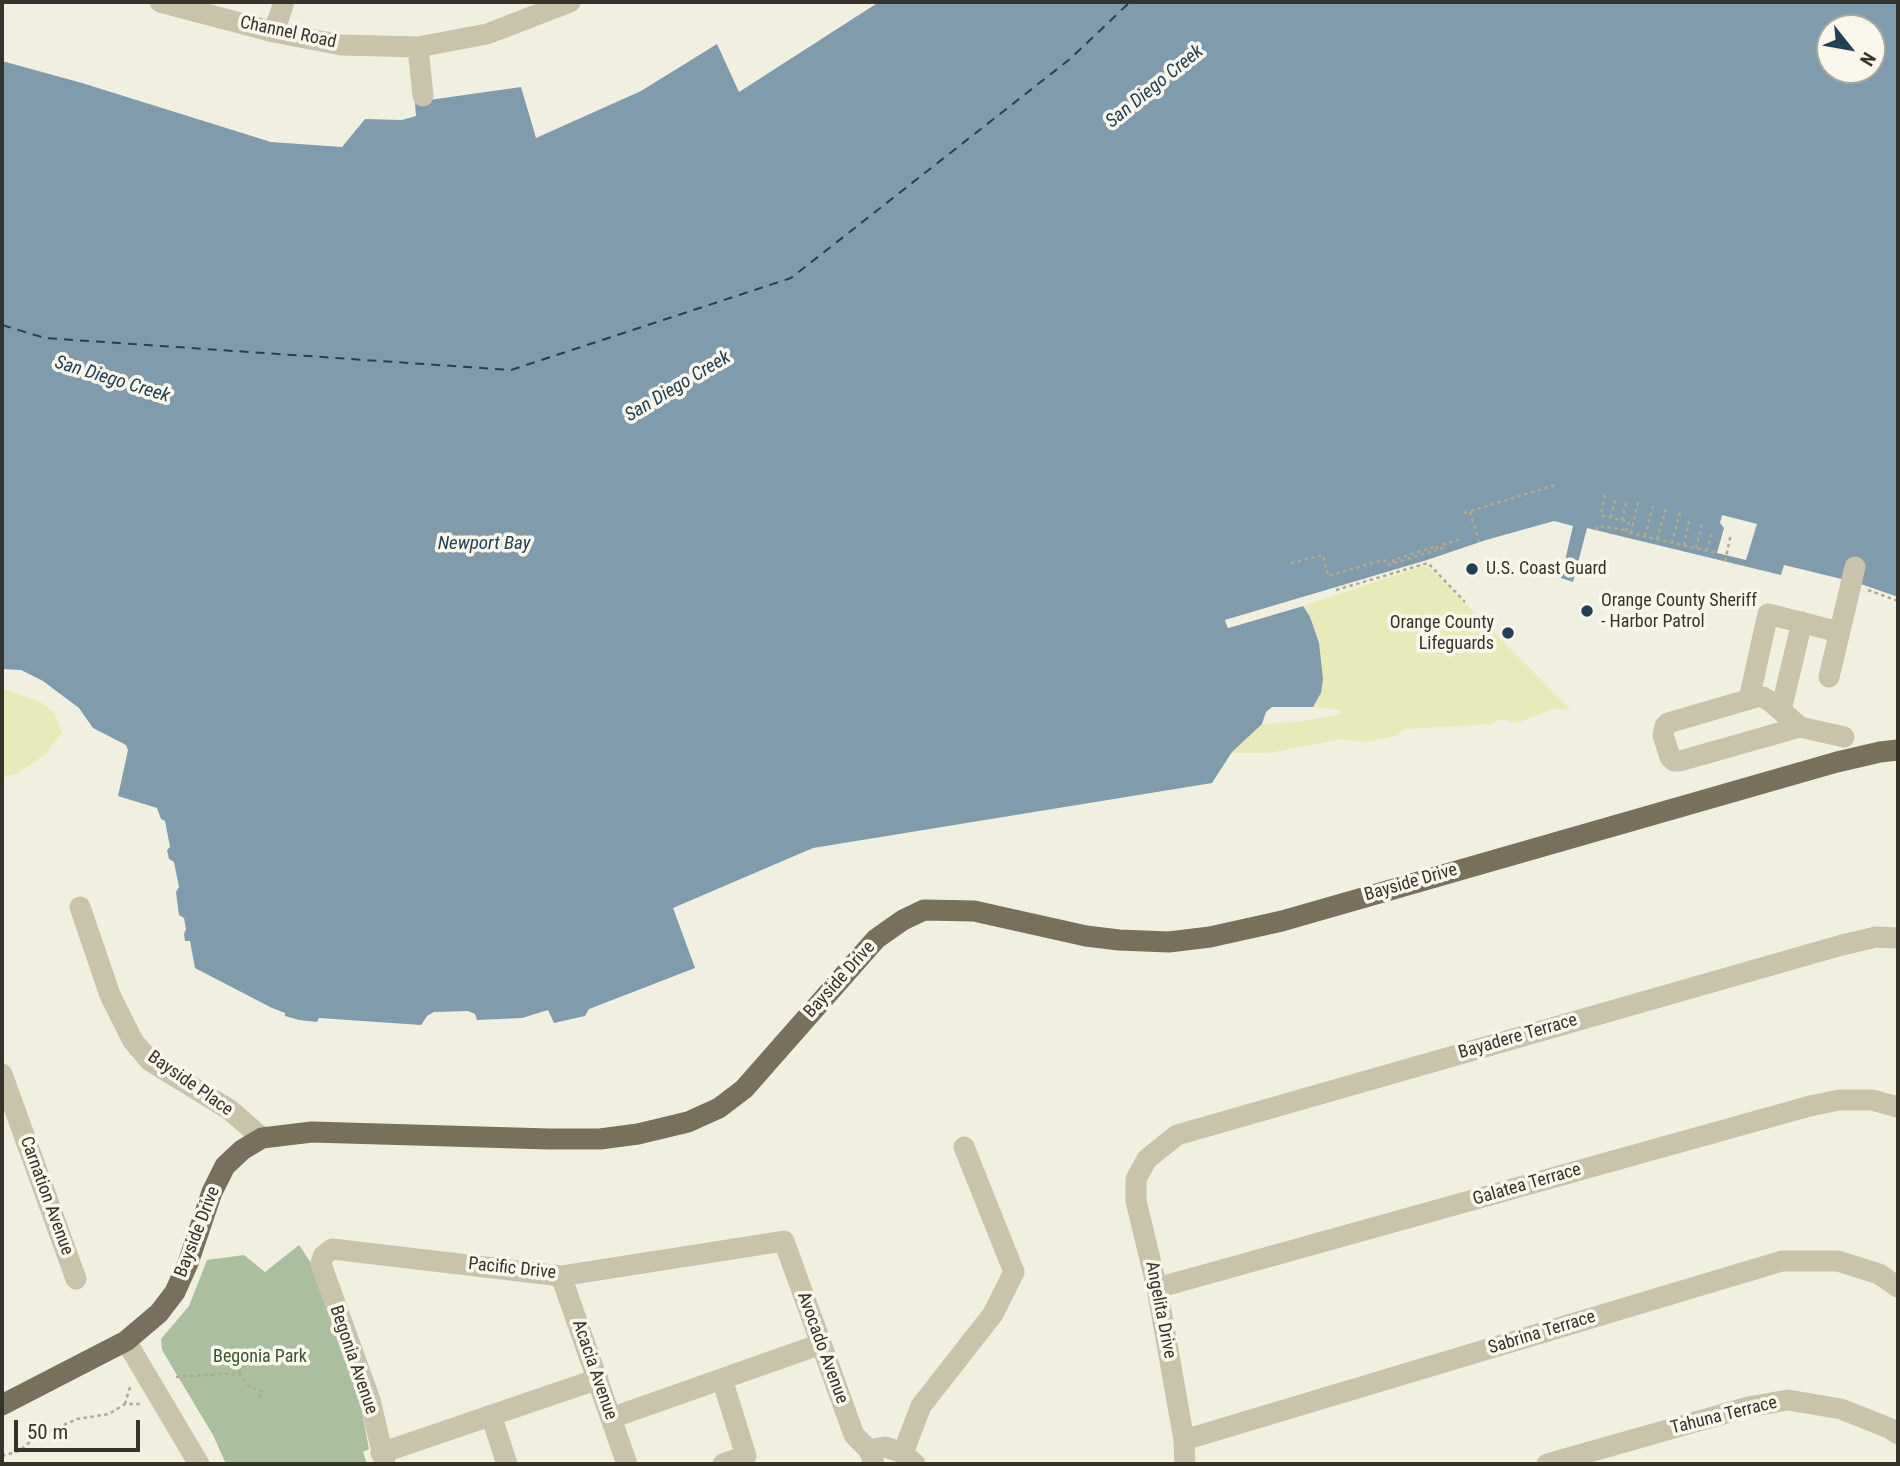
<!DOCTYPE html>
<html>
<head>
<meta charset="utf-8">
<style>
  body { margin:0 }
  #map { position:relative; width:1900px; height:1466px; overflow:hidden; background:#f1efe0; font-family:"Roboto Condensed",sans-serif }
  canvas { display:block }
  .frame { position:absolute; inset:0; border:4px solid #37332a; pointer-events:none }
  .north { position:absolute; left:1816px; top:14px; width:70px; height:70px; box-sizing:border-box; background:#f9f7ec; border:2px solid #aba99e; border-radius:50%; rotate:121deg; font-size:19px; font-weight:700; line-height:28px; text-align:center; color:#37332a }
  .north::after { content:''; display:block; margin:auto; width:24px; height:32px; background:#234156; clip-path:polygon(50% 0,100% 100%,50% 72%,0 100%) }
  .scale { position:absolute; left:14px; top:1420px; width:126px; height:32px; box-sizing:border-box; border:4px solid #37332a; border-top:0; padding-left:9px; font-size:21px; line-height:24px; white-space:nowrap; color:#37332a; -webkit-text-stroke:5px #f9f7ec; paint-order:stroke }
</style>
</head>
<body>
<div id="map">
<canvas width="1900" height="1466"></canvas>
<div class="frame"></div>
<div class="north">N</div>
<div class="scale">50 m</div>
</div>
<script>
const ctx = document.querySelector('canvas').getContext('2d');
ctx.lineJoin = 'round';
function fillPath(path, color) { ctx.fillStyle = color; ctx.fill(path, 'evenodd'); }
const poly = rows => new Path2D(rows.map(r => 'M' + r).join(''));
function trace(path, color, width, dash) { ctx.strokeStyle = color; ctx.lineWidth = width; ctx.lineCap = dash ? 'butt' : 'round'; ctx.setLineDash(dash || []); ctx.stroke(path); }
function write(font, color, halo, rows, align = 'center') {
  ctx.font = font + ' "Roboto Condensed",sans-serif'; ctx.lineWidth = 7; ctx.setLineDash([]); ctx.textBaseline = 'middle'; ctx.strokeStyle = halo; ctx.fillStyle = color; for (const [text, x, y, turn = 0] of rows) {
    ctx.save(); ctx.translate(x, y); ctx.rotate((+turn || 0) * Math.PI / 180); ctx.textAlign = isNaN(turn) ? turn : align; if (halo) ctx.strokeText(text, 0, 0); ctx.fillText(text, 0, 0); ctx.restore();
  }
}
fillPath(poly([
  [299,1245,313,1266,359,1396,369,1449,363,1452,367,1464,226,1464,213,1435,162,1350,161,1339,189,1306,207,1260,244,1255,265,1272]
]), '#aabfa0');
fillPath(poly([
  [1427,565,1571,710,1554,709,1517,723,1501,719,1492,724,1406,729,1396,736,1365,742,1341,739,1269,753,1231,753,1262,724,1297,722,1340,714,1340,710,1313,707,1321,693,1319,643,1310,617,1303,606],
  [2,688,40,702,54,712,62,732,47,753,17,774,2,777]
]), '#e9eab9');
fillPath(poly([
  [879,2,1898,2,1898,597,1858,583,1784,565,1781,575,1587,528,1573,582,1561,578,1573,526,1554,521,1486,540,1427,560,1225,620,1228,628,1303,606,1310,617,1319,643,1323,679,1321,693,1313,707,1272,707,1266,712,1262,724,1232,752,1212,783,813,848,673,908,695,968,589,1009,585,1016,554,1023,548,1010,522,1018,477,1020,475,1014,468,1011,434,1012,427,1016,421,1025,319,1018,317,1022,299,1020,285,1016,285,1013,272,1008,195,968,190,941,185,941,184,934,186,929,184,918,179,915,176,892,179,887,174,862,169,859,167,850,170,847,165,821,161,819,157,808,118,796,128,750,126,745,93,728,79,708,43,681,21,670,2,669,2,61,82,83,271,142,342,147,365,119,402,120,416,116,415,102,521,87,536,138,641,91,717,44,739,92],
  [1830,28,1872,28,1872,70,1830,70]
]), '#809bac');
fillPath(poly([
  [1722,515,1757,524,1746,560,1717,553,1724,528,1720,523],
  [1326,592,1229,622,1302,603,1306,605,1303,606,1228,628,1225,620]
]), '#f1efe0');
trace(poly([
  [2,325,45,338,511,370,791,278,1070,59,1130,2]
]), '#234156', 2, [9, 7]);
trace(poly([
  [1605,495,1601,515,1629,522,1626,532,1717,553],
  [1470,512,1479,542],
  [1464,513,1556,485],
  [1611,517,1616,497],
  [1622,520,1627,500],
  [1596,530,1598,526,1626,530],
  [1631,533,1638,502],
  [1645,536,1653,506],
  [1657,539,1666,509],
  [1672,543,1680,512],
  [1684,545,1689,521],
  [1696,548,1702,524],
  [1707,551,1712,530],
  [1725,561,1731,534],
  [1291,563,1323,555,1328,576,1384,560,1388,565,1394,563,1393,560,1437,546,1437,550,1443,548,1442,545,1460,539],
  [1394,563,1437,550],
  [1336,590,1428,563,1465,602],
  [1868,590,1898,601],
  [239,1373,251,1353,268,1350],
  [239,1373,250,1387,264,1392],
  [176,1377,239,1373],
  [259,1398,261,1391],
  [125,1404,130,1387],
  [2,1456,19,1451,35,1438,77,1419,109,1414,125,1404,140,1404]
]), '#afa992', 2.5, [3.5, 3.5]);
trace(poly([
  [160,2,274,32,341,45,418,47,487,34,570,2],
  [274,32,284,2],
  [418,47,423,96],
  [1829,677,1855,567],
  [1749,699,1768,614,1839,632],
  [1781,710,1802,622],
  [1800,727,1680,761,1674,761,1670,757,1663,735,1665,726,1668,723,1757,697,1763,697,1771,702,1800,727,1844,737],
  [80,907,110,995,133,1041,150,1061,230,1110,262,1138],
  [2,1074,76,1279],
  [561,1276,627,1464],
  [1157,1288,1810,1106,1839,1100,1872,1100,1898,1107],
  [126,1341,199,1464],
  [722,1379,746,1456,723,1464],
  [491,1415,507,1464],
  [611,1418,821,1344],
  [1184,1440,1782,1261,1838,1261,1879,1274,1898,1287],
  [869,1450,885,1447,903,1453,915,1464],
  [381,1453,598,1379],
  [903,1453,921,1406,993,1314,1014,1272,964,1147],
  [385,1464,370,1400,321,1264,323,1256,332,1249,561,1276,784,1241,854,1435,869,1450,874,1464],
  [1185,1464,1184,1440,1157,1288,1136,1201,1136,1179,1147,1159,1177,1135,1842,945,1876,937,1898,938],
  [1547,1464,1748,1407,1788,1400,1841,1409,1889,1428,1898,1434]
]), '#c9c3ac', 21);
trace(poly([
  [2,1405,126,1341,159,1313,175,1292,188,1263,212,1192,225,1166,242,1150,262,1138,312,1132,549,1139,600,1139,638,1134,688,1122,719,1108,744,1089,876,939,903,920,924,910,974,911,1086,936,1119,940,1169,942,1210,937,1282,921,1837,762,1880,752,1898,750]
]), '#786f5d', 21);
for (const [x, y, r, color] of [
  [1472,569,7,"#234156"],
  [1587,611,7,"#234156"],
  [1508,633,7,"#234156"]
]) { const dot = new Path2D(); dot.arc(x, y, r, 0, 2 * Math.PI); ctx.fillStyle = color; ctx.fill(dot); trace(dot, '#f9f7ec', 2.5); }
write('18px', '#37332a', '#f9f7ec', [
  ["Channel Road",288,33,12],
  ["Bayside Drive",1411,883,-16],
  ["Bayside Drive",840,980,-48],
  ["Bayadere Terrace",1518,1037,-16],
  ["Bayside Place",190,1084,35],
  ["Galatea Terrace",1527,1185,-16],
  ["Carnation Avenue",46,1196,70],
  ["Bayside Drive",198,1232,-69],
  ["Pacific Drive",512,1269,6],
  ["Angelita Drive",1160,1310,79],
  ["Sabrina Terrace",1542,1333,-17],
  ["Avocado Avenue",822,1348,70],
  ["Begonia Avenue",353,1360,71],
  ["Acacia Avenue",594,1370,71],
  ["Tahuna Terrace",1724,1416,-14]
]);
write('18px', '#37332a', '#f9f7ec', [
  ["U.S. Coast Guard",1486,569],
  ["Orange County Sheriff",1601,601],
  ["- Harbor Patrol",1601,622],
  ["Orange County",1494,623,"right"],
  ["Lifeguards",1494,644,"right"]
], 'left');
write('18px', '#3a5430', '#f9f7ec', [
  ["Begonia Park",260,1357]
]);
write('italic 19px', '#234156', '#f9f7ec', [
  ["San Diego Creek",1155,87,-39],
  ["San Diego Creek",112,380,17],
  ["San Diego Creek",678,387,-31],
  ["Newport Bay",484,544]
]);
</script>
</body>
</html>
